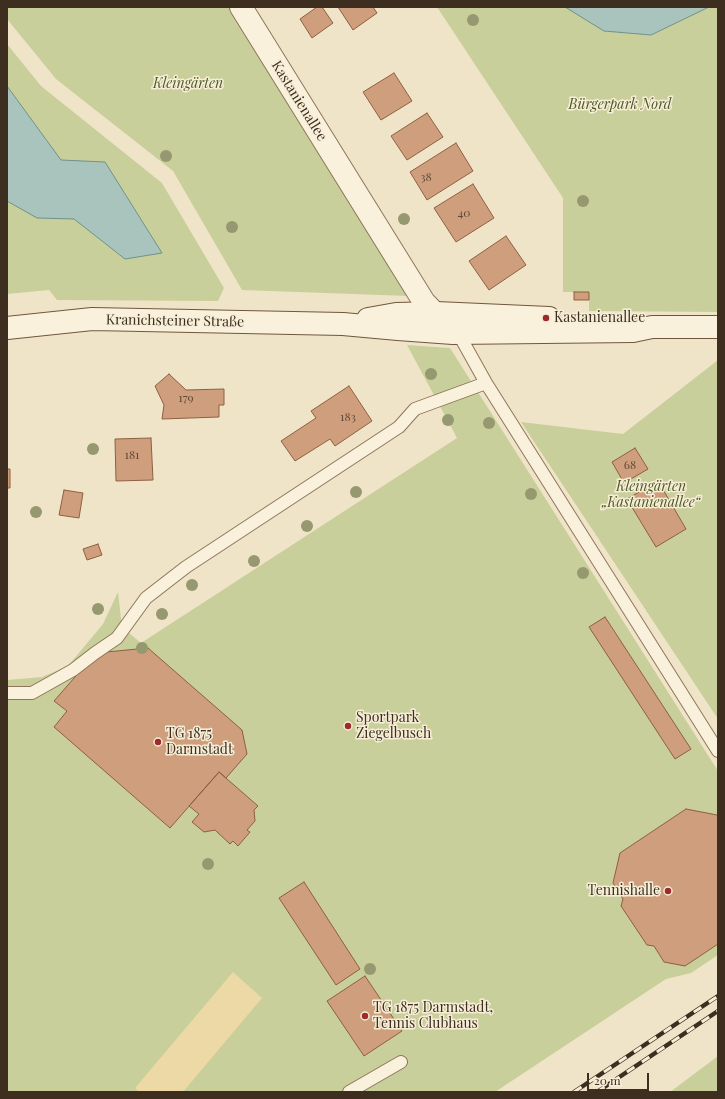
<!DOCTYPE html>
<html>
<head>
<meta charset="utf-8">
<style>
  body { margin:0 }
  #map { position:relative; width:725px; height:1099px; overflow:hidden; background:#f0e4c8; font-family:"Playfair Display",serif }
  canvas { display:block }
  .frame { position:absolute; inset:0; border:8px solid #3d2e20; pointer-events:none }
  .scale { position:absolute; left:587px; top:1073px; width:62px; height:18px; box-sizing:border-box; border:2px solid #3d2e20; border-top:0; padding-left:5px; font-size:12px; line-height:14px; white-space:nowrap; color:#3d2e20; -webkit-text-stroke:3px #f7eed8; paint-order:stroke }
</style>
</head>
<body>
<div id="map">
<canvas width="725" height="1099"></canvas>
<div class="frame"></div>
<div class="scale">20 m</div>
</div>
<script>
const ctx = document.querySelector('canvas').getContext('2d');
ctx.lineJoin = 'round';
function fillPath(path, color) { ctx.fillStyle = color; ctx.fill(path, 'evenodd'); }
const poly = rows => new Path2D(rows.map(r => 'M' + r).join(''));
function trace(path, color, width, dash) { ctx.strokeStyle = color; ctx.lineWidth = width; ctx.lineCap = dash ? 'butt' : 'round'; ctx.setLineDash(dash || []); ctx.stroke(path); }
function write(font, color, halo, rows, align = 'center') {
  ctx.font = font + ' "Playfair Display",serif'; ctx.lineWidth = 3; ctx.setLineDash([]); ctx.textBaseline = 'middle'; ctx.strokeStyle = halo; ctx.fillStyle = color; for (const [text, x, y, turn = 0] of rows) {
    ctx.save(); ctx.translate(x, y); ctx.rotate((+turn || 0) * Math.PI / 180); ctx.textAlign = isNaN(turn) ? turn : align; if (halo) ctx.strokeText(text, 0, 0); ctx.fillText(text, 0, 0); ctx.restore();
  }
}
fillPath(poly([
  [7,7,231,7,409,296,242,290,173,171,56,79,7,19],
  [437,7,718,7,718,312,589,311,589,292,563,292,563,198],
  [7,44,41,86,162,183,224,288,218,301,57,300,49,290,7,294],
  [407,345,450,348,718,771,718,955,691,973,666,979,495,1092,7,1092,7,680,42,677,68,666,103,624,118,592,122,627,141,643,457,438],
  [718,360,718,719,521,422,623,434],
  [718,1056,718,1092,670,1092]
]), '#c9cf9b');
fillPath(poly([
  [233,972,262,998,183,1092,139,1092,135,1088]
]), '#ecd9a5');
const water = poly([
  [565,7,709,7,651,35,604,31,565,7],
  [7,86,61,160,105,162,162,253,125,259,74,219,37,218,7,201,7,86]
]);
fillPath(water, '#a9c4bc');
trace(water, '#6f938a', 1);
const building = poly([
  [317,7,322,7,333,23,312,38,300,19,317,7],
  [338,7,373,7,377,13,353,30,338,7],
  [394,73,412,101,381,120,363,92,394,73],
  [427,113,443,137,407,160,391,136,427,113],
  [456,143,473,171,427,200,410,172,456,143],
  [473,184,494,218,456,242,434,208,473,184],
  [506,236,526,265,489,290,469,261,506,236],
  [574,292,589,292,589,300,574,300,574,292],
  [169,374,186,390,224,389,224,405,219,405,219,417,162,419,164,405,155,386,169,374],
  [349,386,372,421,335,446,330,439,295,461,281,441,316,418,311,411,349,386],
  [151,438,153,480,116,481,115,439,151,438],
  [635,448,648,469,624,483,612,462,635,448],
  [7,469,10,469,10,488,7,488,7,469],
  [658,481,686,529,656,547,627,499,658,481],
  [64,490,83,493,79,518,59,515,64,490],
  [98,544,102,555,87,560,83,549,98,544],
  [605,617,691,749,675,759,589,627,605,617],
  [148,648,242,730,247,754,226,778,219,772,170,828,54,727,67,711,54,701,96,653,148,648],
  [219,772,258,806,254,810,255,821,247,830,250,832,238,846,233,841,230,844,215,830,204,832,192,822,199,814,189,806,219,772],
  [686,809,717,815,718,817,718,944,685,966,664,962,654,946,647,945,621,906,623,899,613,883,620,853,686,809],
  [304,882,360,969,336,985,279,898,304,882],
  [365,976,402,1031,364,1056,327,1001,365,976]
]);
fillPath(building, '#cf9f7d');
trace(building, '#8d5f41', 1);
const service = poly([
  [454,333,462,340,486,383,718,751],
  [7,693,32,693,73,670,95,653,117,638,146,598,186,567,399,427,415,409,486,383],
  [349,1092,401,1062]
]);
const minor = poly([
  [241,7,424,302,446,325]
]);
const secondary = poly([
  [368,319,396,314,436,313,549,318],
  [7,328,92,319,343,324,398,329,453,333,633,331,652,327,718,327]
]);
trace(service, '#8d765c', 14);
trace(minor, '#8d765c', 24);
trace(secondary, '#6f573f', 24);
trace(service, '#faf1dc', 12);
trace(minor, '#faf1dc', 22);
trace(secondary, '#faf1dc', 22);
const rail = poly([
  [574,1092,718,996],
  [597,1092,718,1011]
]);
trace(rail, '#3d2e20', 4.5);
trace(rail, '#f7eed8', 3, [9]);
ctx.fillStyle = '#96986f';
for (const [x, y] of [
  [473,20],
  [166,156],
  [583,201],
  [404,219],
  [232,227],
  [431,374],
  [448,420],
  [489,423],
  [93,449],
  [356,492],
  [531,494],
  [36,512],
  [307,526],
  [254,561],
  [583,573],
  [192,585],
  [98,609],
  [162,614],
  [142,648],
  [208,864],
  [370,969]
]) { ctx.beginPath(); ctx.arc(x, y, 6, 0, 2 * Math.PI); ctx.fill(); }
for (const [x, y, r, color] of [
  [546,318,4,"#9e2a2b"],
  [348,726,4,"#9e2a2b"],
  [158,742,4,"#9e2a2b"],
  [668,891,4,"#9e2a2b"],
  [365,1016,4,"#9e2a2b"]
]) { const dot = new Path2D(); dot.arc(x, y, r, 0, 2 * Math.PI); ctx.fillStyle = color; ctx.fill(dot); trace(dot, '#f7eed8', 1.5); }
write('12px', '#624a37', null, [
  ["38",426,177],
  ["40",464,213],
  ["179",186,398],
  ["183",348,417],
  ["181",132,455],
  ["68",630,465]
]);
write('italic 14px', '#4d5a26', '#f7eed8', [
  ["Kleingärten",188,84],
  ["Bürgerpark Nord",620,105],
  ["Kleingärten",651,487],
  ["„Kastanienallee“",651,503]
]);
write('14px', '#3d2e20', '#f7eed8', [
  ["Kastanienallee",299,101,58],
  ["Kranichsteiner Straße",175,321,1]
]);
write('14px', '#3d2e20', '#f7eed8', [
  ["Kastanienallee",554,318],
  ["Sportpark",356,718],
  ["Ziegelbusch",356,734],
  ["TG 1875",166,734],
  ["Darmstadt",166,750],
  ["Tennishalle",660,891,"right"],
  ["TG 1875 Darmstadt,",373,1008],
  ["Tennis Clubhaus",373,1024]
], 'left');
</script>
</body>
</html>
